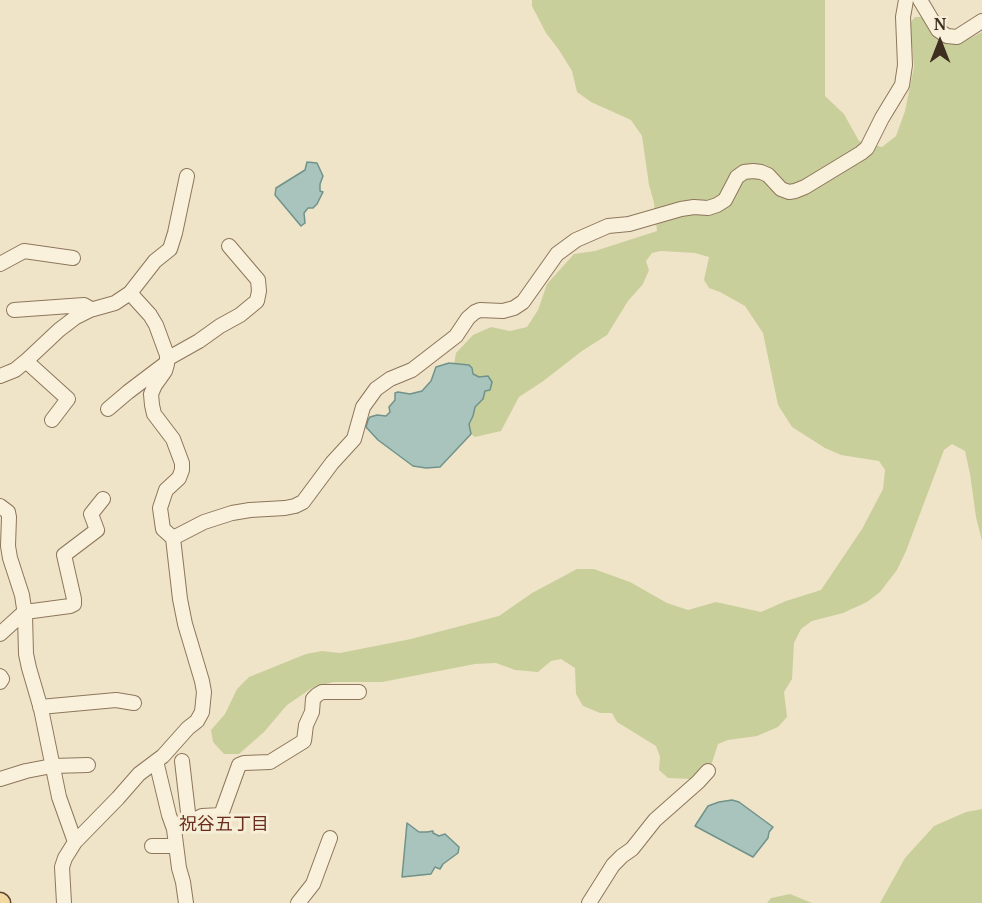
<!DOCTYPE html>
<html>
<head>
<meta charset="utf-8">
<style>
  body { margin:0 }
  #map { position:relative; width:982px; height:903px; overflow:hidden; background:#f0e4c8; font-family:"Noto Serif",serif }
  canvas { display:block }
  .north { position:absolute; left:910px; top:12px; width:60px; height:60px; -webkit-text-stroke:4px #f7eed8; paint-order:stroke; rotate:0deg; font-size:16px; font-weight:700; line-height:24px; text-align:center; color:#3d2e20 }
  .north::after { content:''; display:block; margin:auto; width:21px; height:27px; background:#3d2e20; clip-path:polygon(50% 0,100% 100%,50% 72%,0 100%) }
</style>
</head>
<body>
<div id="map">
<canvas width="982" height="903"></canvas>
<div class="north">N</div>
</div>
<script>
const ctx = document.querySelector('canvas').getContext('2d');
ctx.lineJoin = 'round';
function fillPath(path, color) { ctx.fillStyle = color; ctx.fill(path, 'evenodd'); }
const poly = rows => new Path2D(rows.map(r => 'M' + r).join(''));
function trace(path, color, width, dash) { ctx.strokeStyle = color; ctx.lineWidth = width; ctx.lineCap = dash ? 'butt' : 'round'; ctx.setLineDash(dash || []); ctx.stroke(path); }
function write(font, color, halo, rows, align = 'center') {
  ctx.font = font + ' "Noto Serif","Noto Sans JP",serif'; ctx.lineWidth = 6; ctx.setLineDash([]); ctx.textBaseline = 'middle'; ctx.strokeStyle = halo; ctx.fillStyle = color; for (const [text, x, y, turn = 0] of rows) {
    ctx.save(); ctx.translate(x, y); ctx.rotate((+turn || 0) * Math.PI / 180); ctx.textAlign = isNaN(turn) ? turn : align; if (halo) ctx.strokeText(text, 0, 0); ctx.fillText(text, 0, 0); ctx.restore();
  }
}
fillPath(poly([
  [532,0,825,0,825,96,844,114,859,141,882,147,896,136,905,111,914,67,910,23,915,17,922,17,933,33,945,44,963,42,982,32,982,541,976,517,970,474,965,451,952,444,944,450,906,551,897,570,880,592,867,602,843,613,812,621,801,629,794,643,792,679,784,692,787,717,778,727,757,736,728,740,718,744,712,763,691,779,668,778,659,770,660,757,656,746,617,722,612,713,600,713,583,706,576,694,575,668,561,659,551,661,538,672,515,670,496,663,475,664,382,682,333,682,312,688,287,705,264,732,239,754,224,754,213,742,211,730,225,714,237,689,249,677,306,654,322,651,340,653,411,639,499,616,532,593,577,569,594,569,630,582,667,603,688,610,716,602,761,612,786,601,821,590,862,529,883,489,885,470,879,461,841,455,825,448,792,427,778,405,763,333,745,306,720,292,709,288,704,280,709,257,695,253,661,251,652,253,646,261,649,270,643,284,628,301,607,335,582,351,542,382,519,397,501,431,475,437,471,434,469,424,473,416,475,407,483,399,485,391,479,377,473,374,469,365,454,364,456,353,473,335,491,327,510,331,527,327,538,310,547,284,574,254,595,251,657,231,654,203,649,185,642,136,631,120,591,102,577,92,572,71,559,50,546,33,532,6],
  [982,809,982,903,880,903,905,858,934,826,966,812],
  [790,894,812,903,767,903,771,898]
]), '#c9cf9b');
const water = poly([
  [307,162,317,163,323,176,320,184,320,191,323,192,317,204,313,208,308,208,304,213,305,223,301,226,275,195,276,188,305,170,307,162],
  [449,363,469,365,472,368,473,374,479,377,488,376,492,382,490,390,485,391,483,399,475,407,473,416,469,424,471,434,440,467,426,468,413,466,378,440,366,427,368,420,370,417,377,415,386,416,390,412,389,407,395,400,395,393,398,392,410,394,422,391,431,381,436,367,449,363],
  [732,800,739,802,773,827,769,832,768,838,753,857,695,826,708,806,719,802,732,800],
  [407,823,419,832,427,832,433,831,433,833,439,836,445,834,459,847,458,853,443,864,440,869,435,867,431,874,402,877,407,823]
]);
fillPath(water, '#a9c4bc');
trace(water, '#6f938a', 1.5);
const minor = poly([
  [920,0,938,30,947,36,957,37,982,21],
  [0,264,24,251,73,258],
  [130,293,155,261,170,249,175,233,187,176],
  [14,310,84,305,91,309],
  [167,359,199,341,220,326,240,315,257,301,259,291,258,280,229,246],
  [26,361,68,399,52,420],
  [0,376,15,370,26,361,59,330,76,317,90,310,115,303,130,293,150,315,156,325,167,355,167,364,165,371,155,385,151,394,152,405,154,414,173,439,182,463,182,470,179,478,166,490,160,508,163,529,173,538,180,599,185,624,202,681,204,692,202,712,197,721,188,728,163,756,139,774,118,798,75,842,65,858,62,867,64,903],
  [108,409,128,392,165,364],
  [0,506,8,512,9,517,8,546,10,558,22,595,25,615,26,654,29,668,41,709,59,797,75,842],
  [173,538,204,522,232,513,250,510,285,508,295,506,303,502,332,463,354,439,363,407,376,389,390,379,412,370,456,336,468,318,475,312,480,310,503,311,514,308,523,302,557,254,576,240,608,226,629,224,681,209,694,207,708,208,717,205,725,200,737,177,744,172,753,171,761,172,768,175,781,189,789,192,795,191,805,187,861,153,867,148,882,118,902,85,905,65,903,17,906,0],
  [25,612,70,606,74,604,74,599,64,555,97,530,91,514,103,499],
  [0,634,21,615,25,615],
  [0,676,2,679,0,682],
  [40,707,116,700,134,703],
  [156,761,169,815,174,829,179,868,183,882,186,903],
  [182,761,189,821],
  [0,779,26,771,52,766,88,765],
  [174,829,202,816,221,815,239,765,244,763,270,762,304,741,306,725,312,712,313,699,317,695,322,692,359,692],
  [152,846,176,846],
  [298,903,313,884,330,838],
  [589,903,613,865,622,856,632,849,655,820,698,782,708,771]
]);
const major = poly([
  [0,902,1,903]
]);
trace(minor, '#8d765c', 16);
trace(major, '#5b4430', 21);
trace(minor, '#faf1dc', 14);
trace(major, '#f3d9a0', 18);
write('18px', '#6b2e1e', '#f7eed8', [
  ["祝谷五丁目",224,825]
]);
</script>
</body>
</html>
